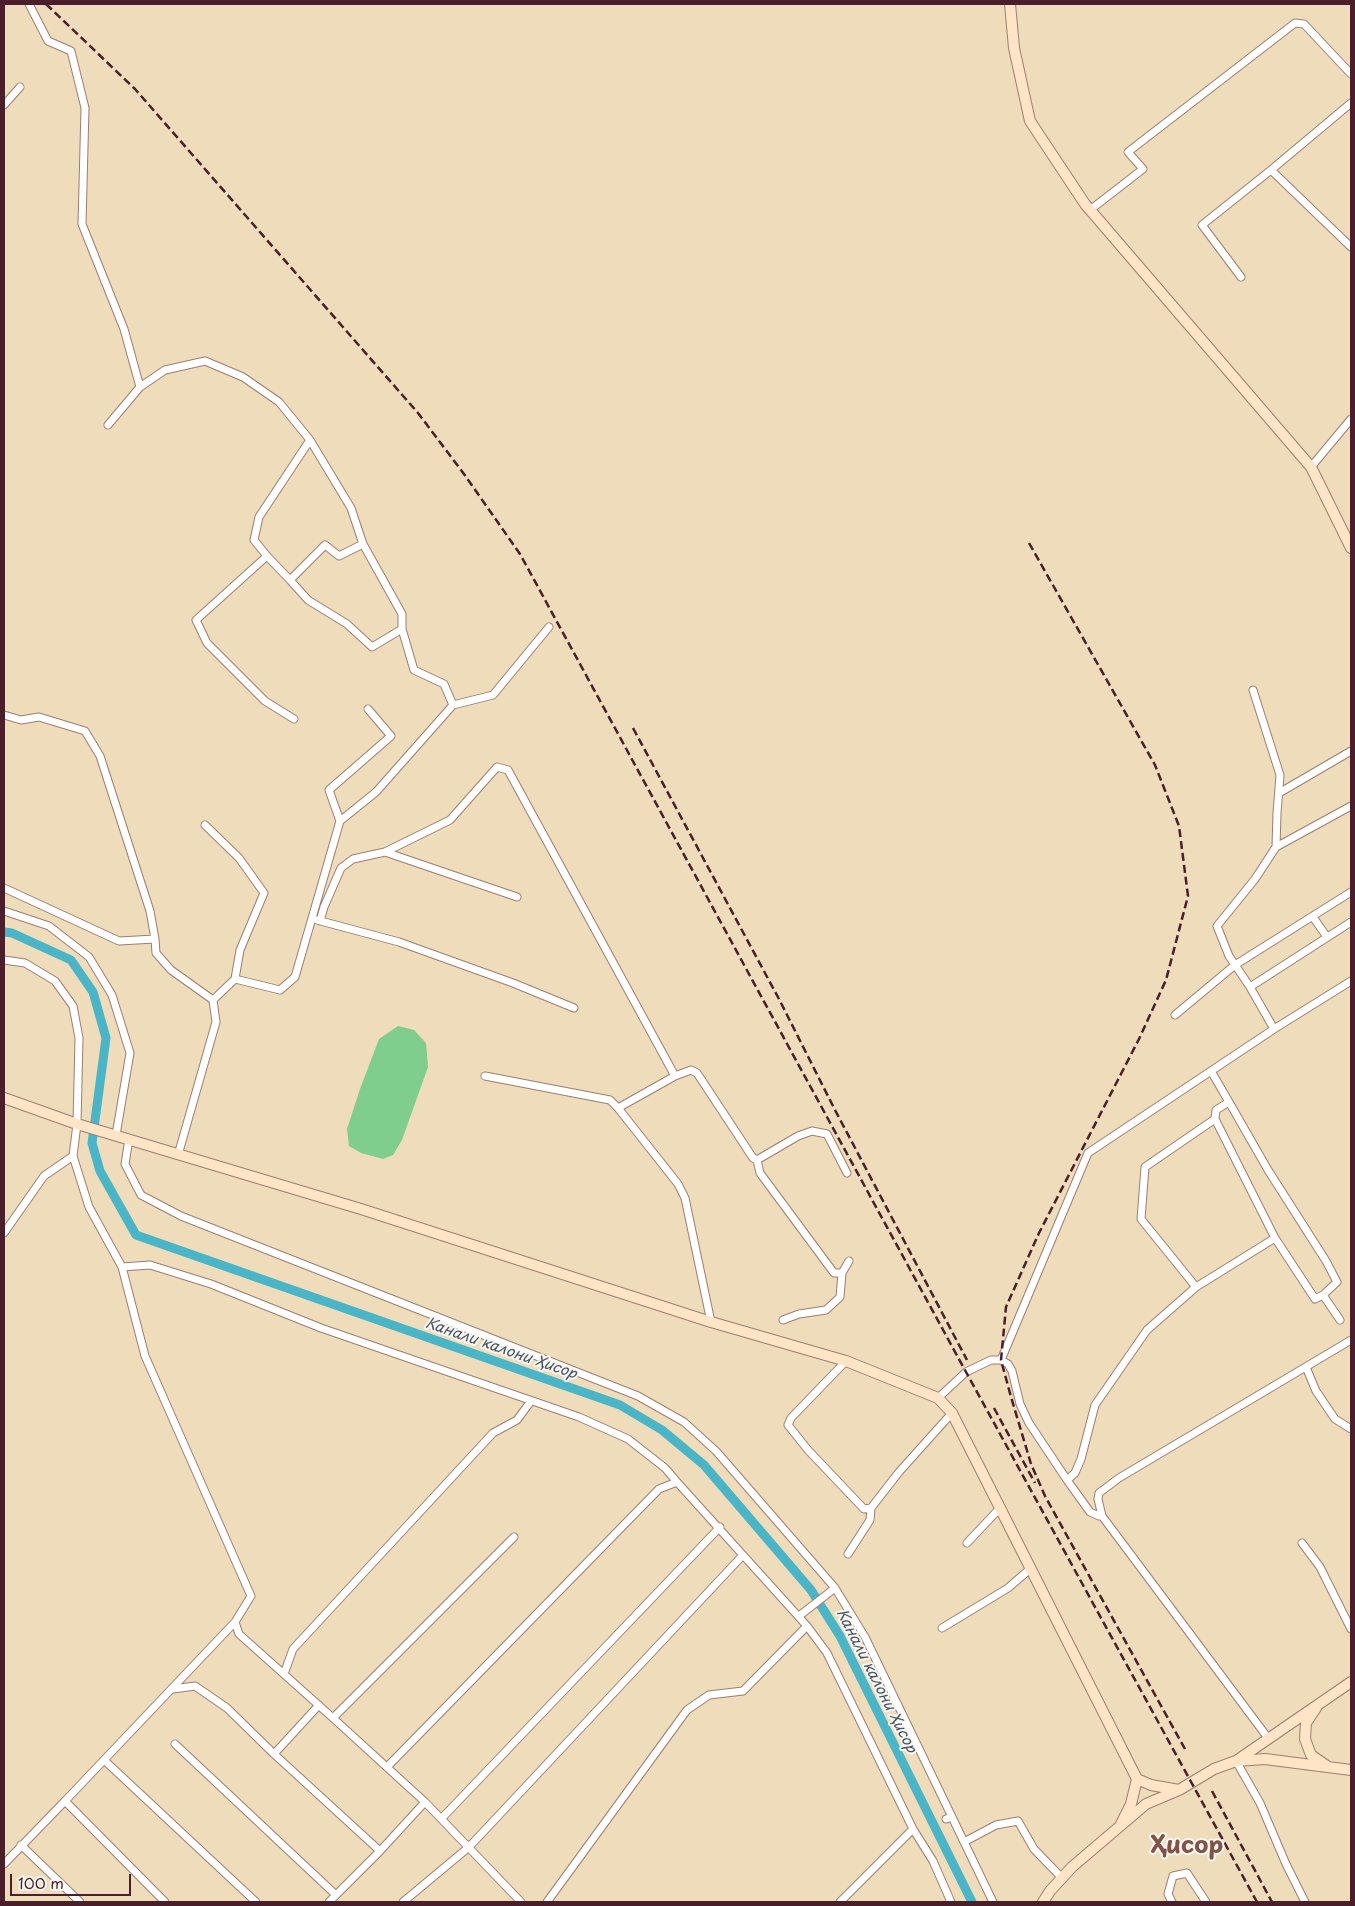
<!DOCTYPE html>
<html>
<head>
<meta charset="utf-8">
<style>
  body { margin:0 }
  #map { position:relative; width:1355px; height:1906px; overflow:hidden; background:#eedcba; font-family:"Playpen Sans",sans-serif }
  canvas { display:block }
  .frame { position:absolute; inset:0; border:5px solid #4a1f2b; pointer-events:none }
  .scale { position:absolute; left:10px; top:1874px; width:121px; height:22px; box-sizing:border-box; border:2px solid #4a1f2b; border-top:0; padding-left:6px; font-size:15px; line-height:18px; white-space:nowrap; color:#4a1f2b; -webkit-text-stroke:4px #f6f6f2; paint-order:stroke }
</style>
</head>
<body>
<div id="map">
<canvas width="1355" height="1906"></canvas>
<div class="frame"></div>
<div class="scale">100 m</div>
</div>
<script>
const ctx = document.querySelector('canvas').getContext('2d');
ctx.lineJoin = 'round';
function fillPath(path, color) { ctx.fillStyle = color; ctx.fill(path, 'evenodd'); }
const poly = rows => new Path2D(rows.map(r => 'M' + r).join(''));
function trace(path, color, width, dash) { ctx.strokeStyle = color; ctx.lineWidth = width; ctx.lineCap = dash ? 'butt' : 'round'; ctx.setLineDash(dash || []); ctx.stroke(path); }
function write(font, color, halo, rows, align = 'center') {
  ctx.font = font + ' "Playpen Sans",sans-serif'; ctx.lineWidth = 4; ctx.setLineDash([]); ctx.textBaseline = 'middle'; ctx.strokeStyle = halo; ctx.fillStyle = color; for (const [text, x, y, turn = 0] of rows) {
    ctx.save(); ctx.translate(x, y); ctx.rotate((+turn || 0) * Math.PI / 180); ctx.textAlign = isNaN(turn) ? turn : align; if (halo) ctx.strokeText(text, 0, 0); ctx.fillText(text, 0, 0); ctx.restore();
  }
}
fillPath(poly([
  [398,1026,414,1030,426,1043,428,1067,402,1140,393,1155,383,1159,361,1153,349,1146,347,1129,360,1089,379,1039]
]), '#80ce8d');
trace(poly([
  [4,932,12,933,71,960,93,992,106,1038,92,1143,100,1171,136,1235,620,1405,662,1430,704,1465,811,1590,840,1636,972,1902]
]), '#49b5c6', 9);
const street = poly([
  [29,4,48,41,71,51,85,108,82,224,124,329,140,387],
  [4,105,20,87],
  [1271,170,1351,103],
  [1090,210,1143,169,1128,152,1295,23,1304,24,1351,74],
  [1241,277,1202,225,1271,170,1351,247],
  [108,425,140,387,165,370,205,361,243,377,279,402,310,440,351,508,363,544,402,614,402,629,372,647,347,624,308,600,290,580],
  [1311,467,1351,419],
  [267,556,290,580,325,545,339,556,363,544],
  [402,629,414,670,444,684,453,705],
  [1253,690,1280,775,1277,813,1276,847,1255,879,1217,926,1229,956,1250,987,1274,1029],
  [4,715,21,720,39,717,85,731,100,756,150,911,155,939,119,941,4,888],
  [294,719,265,701,207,643,196,620,267,556,254,540,259,517,310,440],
  [1279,793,1351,751],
  [340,821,329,790,391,736,368,709],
  [205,825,239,858,264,893,240,950,235,979,213,1000],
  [1276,847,1351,806],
  [385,852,517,897],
  [4,911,49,926,89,957,112,995,130,1053,116,1135],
  [1313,917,1327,937],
  [317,920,399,942,513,983,574,1008],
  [320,921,324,907,341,868,353,859,385,852,450,820,497,767,508,770,675,1076],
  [155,939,156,953,171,970,213,1000,216,1022,178,1155],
  [4,960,25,963,55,981,73,1006,79,1038,77,1124,73,1156,89,1207,122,1267,145,1356,251,1596,235,1622,239,1634,333,1718,425,1802,521,1902],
  [235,979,280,990,295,977,340,821,376,792,453,705,493,695,549,627],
  [1250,987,1351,922],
  [1175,1015,1235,965,1351,892],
  [485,1076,610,1100,618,1108,678,1184,685,1198,711,1322],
  [1229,1102,1268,1170,1326,1261,1337,1282,1323,1295,1315,1299,1275,1238],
  [618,1108,675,1076,691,1070,697,1073,753,1158,757,1160,798,1136,812,1131,827,1134,847,1173],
  [129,1139,125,1164,141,1195,181,1216,638,1396,684,1422,716,1451,835,1588,865,1637,952,1817,946,1819],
  [757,1160,760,1173,834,1273,842,1273],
  [4,1233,44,1176,73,1156],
  [122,1267,150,1265,211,1284,321,1328,579,1417,628,1439,665,1468,677,1482],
  [1196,1287,1141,1219,1145,1167,1215,1119],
  [1323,1295,1340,1320],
  [783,1320,799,1314,826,1310,840,1297,842,1273,849,1261],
  [1001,1360,1008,1364,1012,1371,1020,1404,1029,1423,1067,1480],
  [846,1361,791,1418,788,1425,808,1450,864,1509,871,1508,899,1472,952,1413],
  [1306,1367,1316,1391,1335,1419,1351,1429],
  [938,1398,966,1372,991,1360,1001,1360,1088,1153,1274,1029,1351,981],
  [1102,1516,1099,1516,1090,1512,1067,1480,1075,1473,1081,1459,1095,1405,1147,1330,1196,1287,1275,1238,1215,1119,1216,1110,1229,1102,1211,1071],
  [967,1543,1000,1508],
  [1302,1543,1320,1567,1351,1629],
  [848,1554,870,1520,871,1508],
  [799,1616,835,1588],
  [942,1628,1008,1588,1030,1569],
  [284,1674,293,1649,493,1433,517,1420,531,1401],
  [173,1689,195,1686,227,1708,274,1754],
  [319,1705,274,1754,380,1851],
  [333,1718,514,1537],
  [1268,1738,1102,1516,1098,1499,1099,1493,1119,1478,1351,1340],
  [175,1744,336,1895],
  [104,1760,256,1902],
  [1236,1761,1260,1803,1286,1864,1305,1902],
  [387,1767,659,1489,677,1482,807,1626],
  [65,1801,235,1622],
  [952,1817,993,1902],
  [442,1818,720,1527],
  [913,1829,933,1861,951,1902],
  [964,1842,996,1825,1018,1821,1034,1849,1062,1878],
  [21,1845,80,1902],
  [4,1864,65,1801,165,1902],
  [329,1902,380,1851,425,1802],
  [403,1902,469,1847,743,1555],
  [547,1902,687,1710,709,1695,743,1691,807,1626,827,1653,913,1829,840,1902],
  [1172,1902,1168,1894,1173,1876,1187,1873,1206,1902]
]);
const secondary = poly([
  [1010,4,1014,48,1030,121,1085,204,1311,467,1351,548],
  [4,1098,77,1124,361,1209,711,1322,846,1361,938,1398,952,1413,1137,1779,1131,1804,1121,1824],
  [1316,1708,1306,1723,1305,1739,1311,1755,1327,1766],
  [1236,1761,1351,1682],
  [1137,1779,1151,1785,1179,1790],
  [1043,1902,1050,1891,1072,1867,1146,1804,1179,1790,1214,1769,1236,1761,1265,1759,1351,1770]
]);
trace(street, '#9c7e72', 9);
trace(secondary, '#9c7e72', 12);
trace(street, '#fff', 7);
trace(secondary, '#ffe4c6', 10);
trace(poly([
  [46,4,135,89,418,413,464,474,520,554,966,1372,1257,1902],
  [1029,543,1155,765,1179,826,1188,896,1166,980,1139,1039,1039,1233,1006,1307,1001,1360,1011,1397,1031,1464,1045,1496,1185,1749],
  [633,728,779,999,835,1110,967,1360],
  [994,1408,1035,1483],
  [1212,1791,1272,1902]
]), '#4a1f2b', 2.5, [8, 4]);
write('italic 15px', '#4a5461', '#f6f6f2', [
  ["Канали калони Ҳисор",501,1349,19],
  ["Канали калони Ҳисор",876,1681,63]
]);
write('bold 24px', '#825347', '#f6f6f2', [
  ["Ҳисор",1187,1846]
]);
</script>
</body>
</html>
